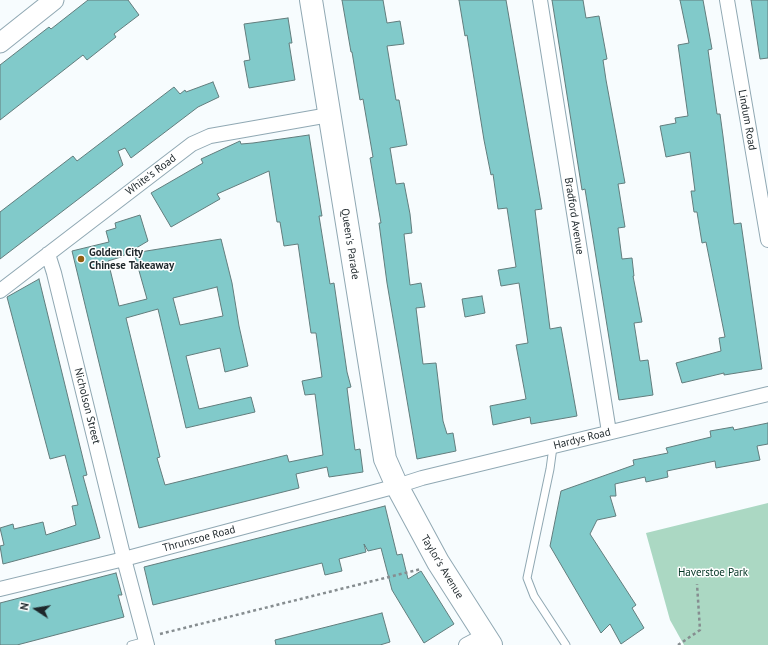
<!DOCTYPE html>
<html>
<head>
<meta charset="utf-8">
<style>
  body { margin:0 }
  #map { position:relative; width:768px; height:645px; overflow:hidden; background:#f7fcfe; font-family:"PT Sans",sans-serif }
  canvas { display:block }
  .north { position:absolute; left:16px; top:589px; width:40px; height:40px; -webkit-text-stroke:3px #fff; paint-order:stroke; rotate:282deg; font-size:11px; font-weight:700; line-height:16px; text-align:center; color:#1e272b }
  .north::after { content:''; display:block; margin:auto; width:14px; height:18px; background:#1e272b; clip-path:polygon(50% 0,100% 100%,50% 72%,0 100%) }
</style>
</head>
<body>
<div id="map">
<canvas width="768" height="645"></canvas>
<div class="north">N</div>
</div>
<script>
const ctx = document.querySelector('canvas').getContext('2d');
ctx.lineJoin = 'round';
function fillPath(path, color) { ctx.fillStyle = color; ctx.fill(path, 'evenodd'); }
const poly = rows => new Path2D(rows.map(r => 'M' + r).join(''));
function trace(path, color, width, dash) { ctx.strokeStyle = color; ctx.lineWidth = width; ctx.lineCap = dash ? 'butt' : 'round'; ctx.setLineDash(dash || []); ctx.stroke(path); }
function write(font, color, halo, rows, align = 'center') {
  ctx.font = font + ' "PT Sans",sans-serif'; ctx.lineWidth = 3; ctx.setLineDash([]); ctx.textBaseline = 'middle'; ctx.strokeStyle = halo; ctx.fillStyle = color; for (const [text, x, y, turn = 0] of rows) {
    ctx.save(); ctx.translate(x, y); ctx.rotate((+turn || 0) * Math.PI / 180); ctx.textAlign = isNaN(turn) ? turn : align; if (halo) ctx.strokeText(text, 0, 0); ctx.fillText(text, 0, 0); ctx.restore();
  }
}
fillPath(poly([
  [768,503,768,645,684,645,670,620,646,533]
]), '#abd8c3');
const building = poly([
  [88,0,128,0,139,15,114,34,116,37,87,60,83,55,0,120,0,65,49,27,51,29,88,0],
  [342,0,383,0,387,23,400,21,404,44,387,46,396,100,399,100,407,145,390,148,396,184,404,183,410,214,412,233,404,234,410,285,421,283,425,307,416,308,423,364,436,363,443,421,447,434,453,433,456,451,417,459,387,283,379,223,381,223,370,158,373,157,363,99,360,100,352,52,351,52,342,0],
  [459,0,506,0,542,209,535,210,550,329,561,327,577,416,531,424,530,417,493,425,490,406,526,399,516,345,528,343,519,283,501,286,498,270,516,267,507,208,498,209,493,174,491,175,484,140,467,35,465,36,459,0],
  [552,0,583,0,586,18,599,16,607,59,603,60,606,80,625,183,618,184,625,227,618,228,622,259,632,258,634,276,633,276,642,322,634,323,640,361,648,360,653,395,619,400,585,189,582,190,552,0],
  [680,0,703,0,712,49,708,50,717,114,720,114,723,136,734,224,741,223,762,369,724,375,724,373,682,383,676,363,721,351,719,338,725,337,706,242,702,243,697,212,694,212,691,191,695,191,690,152,666,157,660,126,676,123,675,118,688,116,678,45,689,43,680,0],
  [751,0,768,0,768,58,760,59,751,0],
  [288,18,292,43,289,43,295,80,249,88,244,61,250,60,244,24,288,18],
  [213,82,219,97,198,107,131,158,125,148,118,151,123,165,0,259,0,212,73,156,77,161,174,87,180,94,185,90,186,92,213,82],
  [309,135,322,216,319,216,330,284,334,283,347,372,351,387,347,388,355,450,360,449,363,472,329,477,327,467,296,474,299,488,139,528,72,251,109,242,106,231,116,228,115,223,140,215,148,241,121,257,108,261,119,306,147,299,134,253,221,239,232,283,239,326,248,366,225,372,220,348,186,356,199,409,251,397,255,412,186,428,158,309,126,318,160,457,157,458,165,485,287,455,289,462,323,455,315,394,305,395,302,381,322,377,316,333,311,333,298,244,284,246,280,222,277,222,269,171,217,194,220,199,171,227,151,193,203,163,201,159,240,141,241,144,253,143,309,135],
  [217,287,223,316,180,325,173,298,217,287],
  [39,279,87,475,83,476,100,538,3,564,0,546,4,545,0,528,13,524,14,529,43,522,46,535,76,525,72,506,78,505,65,455,50,459,7,297,39,279],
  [482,296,485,313,465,317,462,299,482,296],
  [768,423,768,444,757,446,760,460,716,468,715,461,667,471,668,477,646,482,645,477,615,484,616,496,610,496,616,516,597,520,590,534,636,605,632,608,644,628,621,644,610,624,601,633,550,546,561,491,634,465,633,460,668,453,666,448,711,437,710,431,733,427,734,430,768,423],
  [385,506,397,555,402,554,408,579,421,571,454,624,424,643,392,590,381,548,368,551,364,544,366,552,339,559,342,571,325,575,322,563,153,605,144,567,385,506],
  [116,573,122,595,118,595,124,617,17,645,0,645,0,603,116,573],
  [382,613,390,642,380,645,276,645,275,640,382,613]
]);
fillPath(building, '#81caca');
trace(building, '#627d7d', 1);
const lane = poly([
  [553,447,550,469,527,578,534,596,566,645],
  [131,645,146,641]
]);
const street = poly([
  [540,0,609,432],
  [727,0,768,240],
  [48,254,54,273,124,559,147,645],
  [0,291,192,144,210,136,329,115],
  [0,589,124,559,397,486,422,478,768,394],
  [466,645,485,635]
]);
const secondary = poly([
  [0,43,54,0]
]);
const primary = poly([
  [311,0,385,459,397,486,438,562,491,645]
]);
trace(lane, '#90a8b3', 9);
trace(street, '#90a8b3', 16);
trace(secondary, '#90a8b3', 21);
trace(primary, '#90a8b3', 24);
trace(poly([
  [160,634,421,569],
  [678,645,700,630,697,584]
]), '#868d90', 2.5, [3, 3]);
trace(lane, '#fff', 7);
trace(street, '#fff', 14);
trace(secondary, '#fff', 19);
trace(primary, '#fff', 22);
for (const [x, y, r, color] of [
  [81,259,4,"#936012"]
]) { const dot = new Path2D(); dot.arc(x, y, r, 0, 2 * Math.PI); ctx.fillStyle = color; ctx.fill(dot); trace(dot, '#fff', 1.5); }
write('11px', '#1e272b', '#fff', [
  ["Lindum Road",747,120,80],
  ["White's Road",151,175,-37],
  ["Bradford Avenue",574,216,81],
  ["Queen's Parade",350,244,81],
  ["Nicholson Street",87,406,76],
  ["Hardys Road",582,439,-14],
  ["Thrunscoe Road",199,539,-15],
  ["Taylor's Avenue",442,567,59]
]);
write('bold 11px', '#1e272b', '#fff', [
  ["Golden City",89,253],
  ["Chinese Takeaway",89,266]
], 'left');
write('11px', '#032', '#fff', [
  ["Haverstoe Park",713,573]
]);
</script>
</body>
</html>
